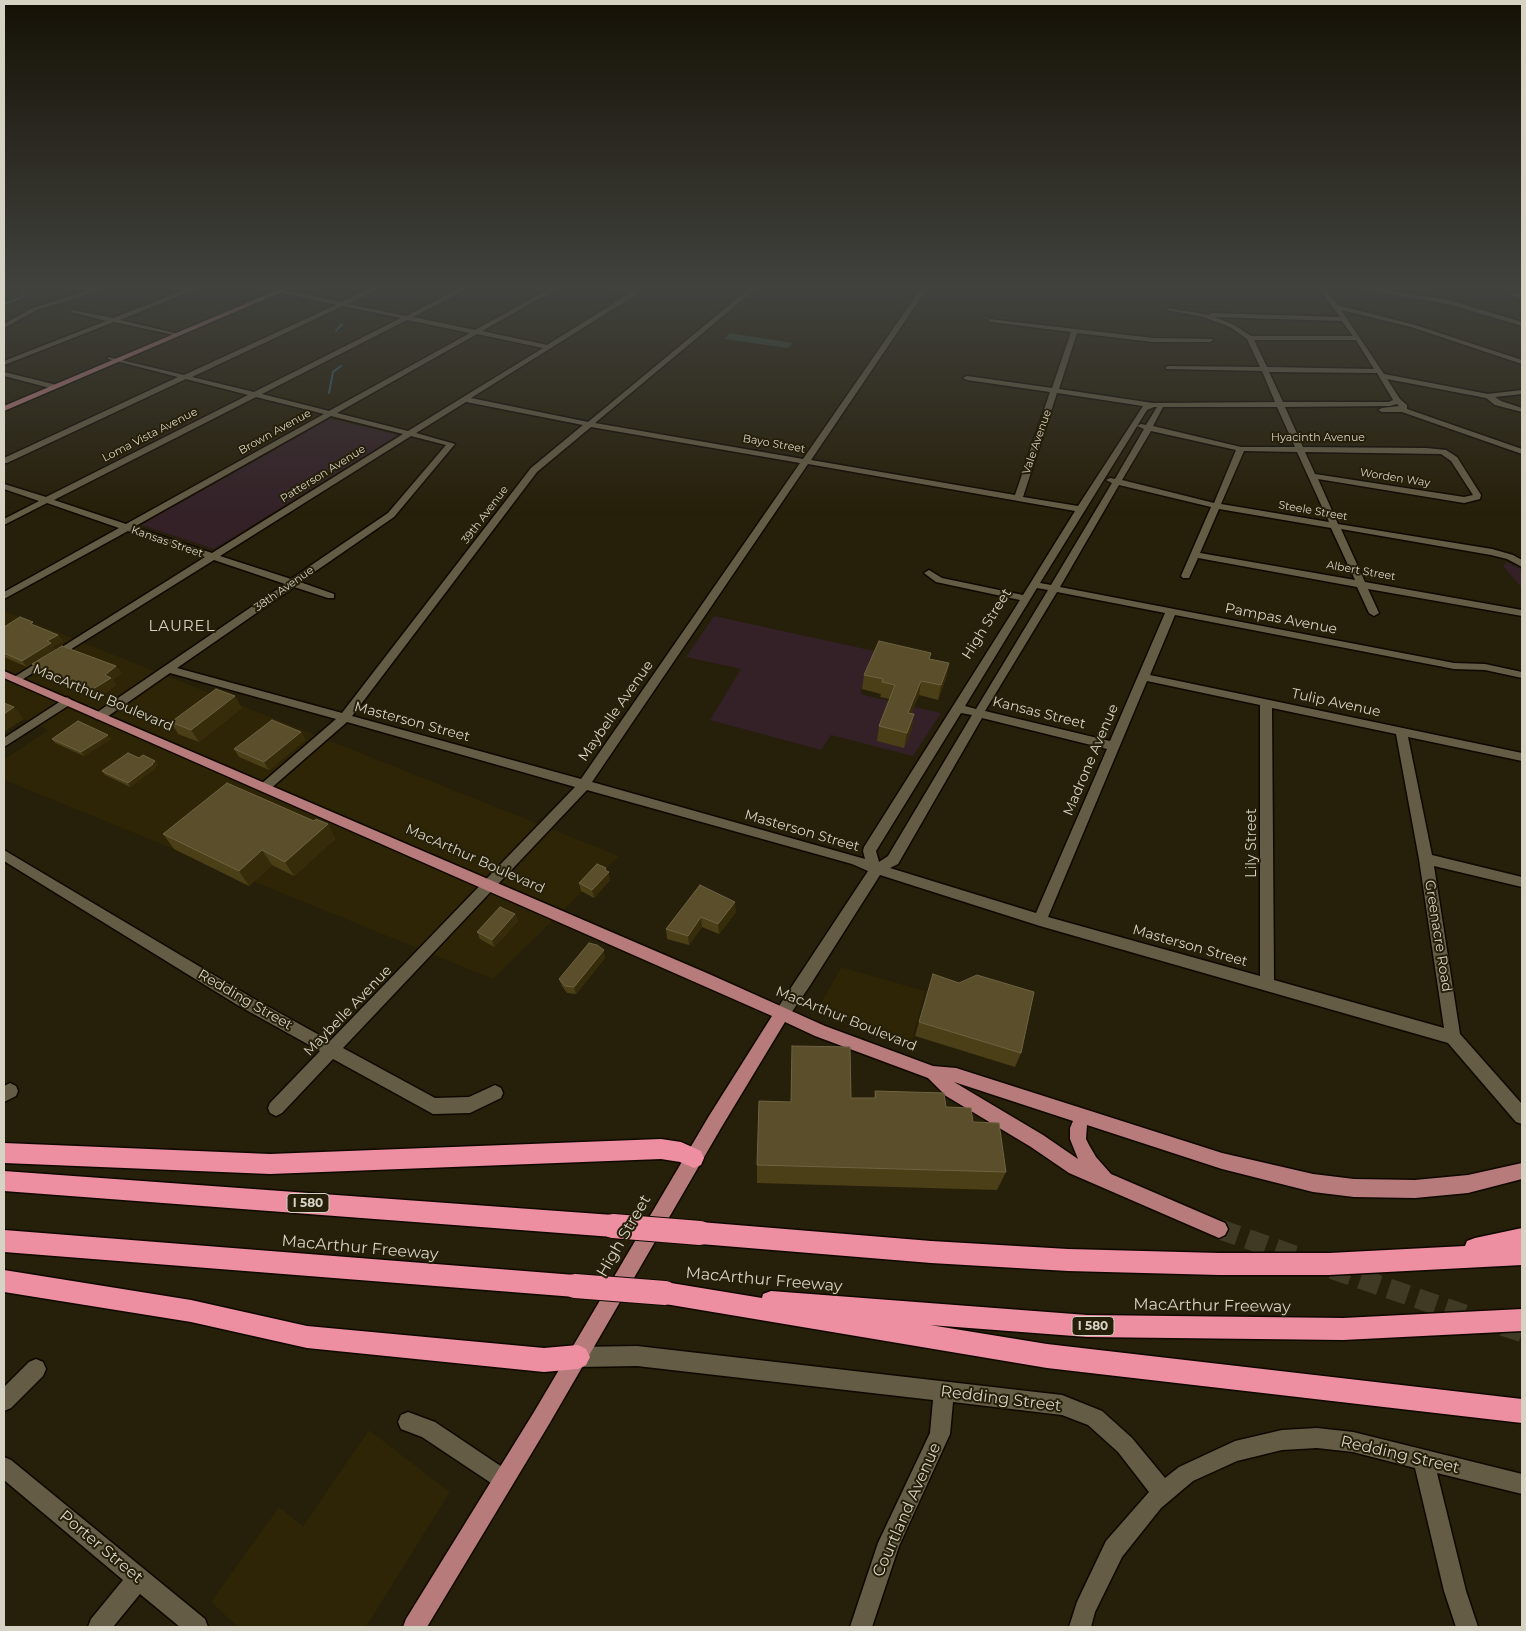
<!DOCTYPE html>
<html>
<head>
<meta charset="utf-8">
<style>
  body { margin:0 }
  #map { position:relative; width:1526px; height:1631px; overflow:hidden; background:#261f09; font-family:Montserrat,sans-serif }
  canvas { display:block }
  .frame { position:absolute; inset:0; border:5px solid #d6d2c4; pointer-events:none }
</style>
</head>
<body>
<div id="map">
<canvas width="1526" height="1631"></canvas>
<div class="frame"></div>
</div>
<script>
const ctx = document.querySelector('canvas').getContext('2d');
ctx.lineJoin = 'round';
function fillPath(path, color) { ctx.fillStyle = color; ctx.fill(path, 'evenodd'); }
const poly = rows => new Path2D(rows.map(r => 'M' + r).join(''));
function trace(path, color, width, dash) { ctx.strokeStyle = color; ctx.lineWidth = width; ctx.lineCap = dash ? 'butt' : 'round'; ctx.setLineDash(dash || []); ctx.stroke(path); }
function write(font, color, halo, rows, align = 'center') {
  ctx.font = font + ' Montserrat,sans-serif'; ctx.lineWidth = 4; ctx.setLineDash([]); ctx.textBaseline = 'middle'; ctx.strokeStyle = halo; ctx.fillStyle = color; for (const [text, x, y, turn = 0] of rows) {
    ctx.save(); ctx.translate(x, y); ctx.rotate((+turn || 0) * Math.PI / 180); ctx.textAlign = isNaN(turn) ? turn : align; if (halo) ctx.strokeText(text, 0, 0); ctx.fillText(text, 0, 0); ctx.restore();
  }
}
fillPath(poly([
  [4,611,619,856,493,979,4,780,4,760,48,730,4,710],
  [841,967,925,991,912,1040,818,1009],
  [369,1430,450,1492,366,1627,238,1627,211,1602,279,1507,303,1526]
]), '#2e2406');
fillPath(poly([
  [330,419,398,435,214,549,141,525],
  [1507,562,1522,570,1522,588,1503,566],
  [714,616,879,652,860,694,941,713,913,756,831,735,821,750,710,720,741,669,686,657]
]), '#332127');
fillPath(poly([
  [730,333,793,343,788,348,724,339]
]), '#334736');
trace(poly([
  [4,304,22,297,22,291,31,287],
  [336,331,342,324],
  [329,393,333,372,341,366]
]), '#336074', 2);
trace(poly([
  [1219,1229,1302,1258],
  [1332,1269,1472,1317],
  [1503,1326,1522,1332]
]), '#403a25', 20, [20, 10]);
const minor = poly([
  [101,287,110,287,37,310,4,328,4,324,33,308,101,287],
  [193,287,201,287,120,320,179,334,179,336,114,322,4,365,4,361,106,321,71,312,71,310,113,318,193,287],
  [256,287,268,287,341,302,374,287,382,287,348,304,406,316,462,287,470,287,413,317,475,330,553,287,560,287,482,331,547,345,632,292,594,287,635,289,644,287,634,296,471,398,588,422,751,287,758,287,595,423,803,459,922,287,928,287,811,460,1015,495,1050,392,967,380,963,378,967,376,1052,388,1071,332,991,322,989,321,989,319,1153,338,1212,339,1213,340,1210,342,1153,342,1077,333,1059,389,1153,403,1275,402,1262,371,1166,369,1166,367,1168,366,1260,367,1247,339,1230,327,1203,317,1167,310,1167,308,1209,315,1212,313,1340,317,1318,287,1324,287,1337,305,1415,325,1522,360,1522,364,1411,327,1341,310,1384,374,1488,394,1522,390,1522,394,1495,397,1501,401,1522,408,1522,412,1495,405,1486,398,1387,379,1400,399,1407,405,1407,409,1522,449,1522,454,1402,412,1382,412,1378,410,1382,408,1399,406,1397,404,1390,406,1285,407,1303,447,1426,448,1446,450,1457,457,1481,495,1480,499,1464,503,1318,479,1338,524,1492,549,1513,555,1522,560,1522,567,1507,559,1491,555,1341,529,1365,582,1522,610,1522,616,1368,589,1379,613,1374,616,1369,613,1357,587,1198,558,1189,578,1183,578,1181,576,1211,507,1119,485,1060,587,1454,663,1485,664,1522,672,1522,678,1485,670,1454,669,1175,615,1150,675,1522,753,1522,761,1408,737,1432,855,1522,877,1522,887,1434,866,1460,1034,1522,1104,1522,1124,1516,1122,1448,1043,1040,926,880,875,809,987,787,1019,782,1021,777,1019,775,1014,777,1009,868,871,852,864,587,790,343,1048,435,1098,469,1097,495,1085,501,1088,503,1093,501,1098,470,1113,433,1114,333,1059,282,1113,276,1116,270,1113,268,1108,270,1103,320,1051,239,1006,4,861,4,850,249,996,330,1041,575,787,347,722,269,790,265,791,259,787,261,784,336,719,170,673,104,719,96,719,94,716,96,713,285,584,214,560,20,681,12,681,11,679,205,557,128,531,4,599,4,592,119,528,47,503,4,525,4,519,39,501,4,489,4,484,46,497,248,395,186,379,7,463,4,463,4,458,178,377,108,359,108,357,184,375,336,305,256,287],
  [343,306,401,318,254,392,192,377,343,306],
  [1215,317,1342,321,1353,336,1251,336,1234,325,1215,317],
  [407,320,470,333,329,411,262,394,407,320],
  [477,334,543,348,408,431,337,413,477,334],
  [1254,340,1356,340,1374,369,1267,367,1254,340],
  [1269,372,1377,373,1393,400,1389,402,1283,402,1269,372],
  [1057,393,1143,406,1078,506,1023,497,1057,393],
  [256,397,324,414,126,524,54,500,256,397],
  [466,402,583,425,531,468,342,713,177,668,294,587,328,598,334,598,334,594,300,582,394,517,455,444,416,433,466,402],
  [1154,407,1157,407,1146,425,1141,424,1137,426,1144,429,1115,479,1110,478,1106,480,1112,483,1051,585,1040,583,1147,410,1154,407],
  [1163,407,1277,407,1295,447,1241,447,1153,426,1163,407],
  [331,416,403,434,212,553,134,527,331,416],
  [591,427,800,463,581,779,352,716,537,472,591,427],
  [1151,431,1236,450,1214,503,1122,480,1151,431],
  [411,436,446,445,388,513,291,579,220,556,411,436],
  [1244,451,1297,452,1329,522,1221,504,1244,451],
  [1305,452,1441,454,1451,461,1473,495,1464,497,1315,474,1305,452],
  [808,464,1075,511,1023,595,942,578,929,570,924,573,936,582,1020,600,864,847,863,851,865,859,592,782,808,464],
  [1219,509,1331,528,1355,580,1200,553,1219,509],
  [1037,588,1048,590,976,709,965,706,1037,588],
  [1057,592,1165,613,1110,741,985,711,1057,592],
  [1147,681,1260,705,1260,976,1048,917,1147,681],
  [1272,708,1396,734,1419,859,1444,1028,1274,980,1272,708],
  [961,713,972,715,888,856,879,862,876,851,961,713],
  [982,718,1107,749,1036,913,890,868,898,864,982,718],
  [1348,287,1363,287,1449,300,1522,322,1522,326,1448,304,1348,287],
  [1514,292,1522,294,1522,298,1512,295,1514,292],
  [4,372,57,385,58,387,54,389,4,376,4,372],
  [67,697,73,701,71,704,4,747,4,738,67,697],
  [10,1083,16,1086,18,1091,16,1096,4,1102,4,1086,10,1083],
  [637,1346,1062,1395,1102,1411,1132,1438,1165,1478,1179,1467,1235,1441,1282,1430,1317,1428,1353,1432,1522,1474,1522,1494,1437,1473,1466,1591,1478,1627,1456,1627,1444,1591,1415,1468,1353,1452,1317,1448,1282,1450,1237,1461,1193,1481,1161,1508,1122,1557,1095,1612,1091,1627,1069,1627,1077,1602,1106,1541,1149,1492,1118,1452,1088,1425,1062,1415,953,1402,950,1434,899,1546,872,1627,850,1627,878,1543,930,1433,933,1400,637,1366,578,1367,571,1364,568,1357,571,1350,578,1347,637,1346],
  [36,1359,43,1362,46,1369,43,1376,11,1408,4,1411,4,1387,29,1362,36,1359],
  [408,1412,435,1422,511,1473,514,1480,511,1487,504,1490,497,1487,422,1437,401,1429,398,1422,401,1415,408,1412],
  [4,1457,11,1460,205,1619,208,1627,180,1627,140,1594,113,1627,88,1627,91,1619,123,1580,4,1480,4,1457]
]);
const major = poly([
  [285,287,293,287,4,411,4,406,285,287],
  [4,671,709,974,825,1026,933,1066,956,1068,1222,1153,1313,1174,1354,1179,1415,1180,1468,1175,1522,1163,1522,1179,1468,1193,1415,1198,1354,1197,1313,1192,1222,1169,1087,1125,1086,1139,1089,1145,1096,1157,1111,1174,1225,1223,1228,1229,1225,1235,1219,1238,1069,1173,1031,1147,946,1096,928,1078,815,1036,785,1022,721,1128,548,1426,427,1627,403,1627,406,1619,534,1412,709,1116,772,1016,4,678,4,671],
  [954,1082,1073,1121,1070,1128,1070,1139,1078,1159,1043,1135,954,1082]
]);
const highway = poly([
  [661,1139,681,1142,701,1151,704,1158,701,1165,694,1168,680,1162,661,1159,270,1174,4,1163,4,1143,270,1154,661,1139],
  [4,1171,613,1215,620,1219,624,1226,620,1233,613,1237,4,1191,4,1171],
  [700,1222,931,1241,1068,1249,1219,1253,1329,1253,1465,1246,1467,1241,1475,1238,1522,1228,1522,1265,1329,1275,1219,1275,1068,1271,931,1263,700,1244,692,1241,689,1233,692,1225,700,1222],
  [4,1230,575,1275,583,1278,586,1286,583,1294,575,1297,4,1252,4,1230],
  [4,1270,191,1300,307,1326,544,1348,578,1345,586,1349,590,1357,586,1365,578,1369,544,1372,307,1348,191,1322,4,1292,4,1270],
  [665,1282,762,1298,763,1294,771,1291,1087,1315,1343,1318,1522,1309,1522,1331,1343,1340,1087,1337,930,1325,1047,1344,1522,1399,1522,1423,1047,1368,665,1304,657,1301,654,1293,657,1285,665,1282]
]);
trace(minor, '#0f0800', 3);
trace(major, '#0f0800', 3);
trace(highway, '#0f0800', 3);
fillPath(minor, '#655c45');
fillPath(major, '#b77b7c');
fillPath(highway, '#ed8fa0');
const highwayBridge = poly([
  [613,1226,700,1233],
  [575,1286,665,1293]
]);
trace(highwayBridge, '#0f0800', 26, []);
trace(highwayBridge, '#ed8fa0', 24);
fillPath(poly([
  [36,626,58,635,63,641,53,646,55,649,27,667,4,657,4,627],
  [930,659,949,663,946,678,938,700,919,695,911,713,912,729,904,748,877,741,879,726,890,699,880,697,881,694,862,689,864,675],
  [32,664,116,666,121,673,113,680,116,685,99,697,38,672],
  [242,708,199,742,178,734,171,722],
  [301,732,305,740,269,770,239,757,234,749],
  [52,739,111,739,84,756,55,743],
  [139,758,155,761,158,765,155,767,156,768,130,787,105,775,102,771],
  [314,821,328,824,335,839,294,876,272,865,249,886,174,849,163,834],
  [607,871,610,880,594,898,581,891,579,883],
  [700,885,736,912,719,934,702,927,689,945,667,939,666,929],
  [515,914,518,921,494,947,480,939,477,932],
  [605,958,576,994,567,993,562,986,559,979],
  [919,1022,1021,1053,1015,1067,915,1036],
  [792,1046,851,1098,874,1098,875,1091,946,1107,973,1122,1006,1172,997,1190,757,1183,757,1165,791,1102]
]), '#4b3f18');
fillPath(poly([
  [58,635,63,641,53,646,55,649,27,667,22,661,47,641],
  [949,663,946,678,938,700,941,685],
  [116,666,121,673,113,680,116,685,99,697,93,689,105,675],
  [921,681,919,695,906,727,908,713],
  [235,696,242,708,199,742,191,730],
  [14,707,24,719,4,732,4,714],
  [914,714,912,729,904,748,907,733],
  [301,732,305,740,269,770,264,762],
  [108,735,111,739,84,756,81,752],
  [155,761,158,765,155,767,156,768,130,787,128,783],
  [328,824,335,839,294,876,285,862],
  [262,850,272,865,249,886,239,871],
  [606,868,607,873,609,872,610,880,594,898,592,890],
  [735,902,736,912,719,934,718,924],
  [515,914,518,921,494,947,492,940],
  [701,917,702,927,689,945,688,936],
  [604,950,605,958,576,994,574,987]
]), '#362c0a');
const building = poly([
  [20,617,33,622,31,624,58,635,47,641,51,643,22,661,4,653,4,627,20,617],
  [879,641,931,653,929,659,949,663,941,685,921,681,908,713,914,714,907,733,879,726,895,685,882,682,883,679,864,675,879,641],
  [62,646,116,666,105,675,111,678,93,689,32,664,62,646],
  [216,689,235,696,191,730,171,722,216,689],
  [4,703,14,707,4,714,4,703],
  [272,720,301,732,264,762,234,749,272,720],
  [78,721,108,735,81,752,52,739,78,721],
  [128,753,139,758,143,755,155,761,152,764,153,764,128,783,102,771,128,753],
  [227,783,314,821,316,819,328,824,285,862,262,850,239,871,163,834,227,783],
  [597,864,606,868,605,870,609,872,592,890,579,883,597,864],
  [700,885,735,902,718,924,701,917,688,936,666,929,700,885],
  [500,907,515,914,492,940,477,932,500,907],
  [589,943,597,945,604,950,574,987,565,986,559,979,589,943],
  [933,974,959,983,977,975,1034,992,1021,1053,919,1022,933,974],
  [792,1046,850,1047,851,1098,876,1098,875,1091,944,1093,946,1107,971,1108,973,1122,999,1123,1006,1172,757,1165,759,1101,791,1102,792,1046]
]);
fillPath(building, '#5a4f2a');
trace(building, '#6e6342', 1);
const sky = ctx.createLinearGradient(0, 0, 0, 515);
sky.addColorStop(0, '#151105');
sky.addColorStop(0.56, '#41423e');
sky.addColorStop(1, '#41423e00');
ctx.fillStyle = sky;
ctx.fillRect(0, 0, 1526, 515);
write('11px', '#d6d2c4', '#261f09', [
  ["Brown Avenue",275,432,-29],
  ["Loma Vista Avenue",150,435,-27],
  ["Hyacinth Avenue",1318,438],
  ["Vale Avenue",1037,442,-71],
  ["Bayo Street",774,444,10],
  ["Patterson Avenue",323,474,-32],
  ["Worden Way",1395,478,9],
  ["Steele Street",1313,511,10],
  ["39th Avenue",485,515,-53],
  ["Kansas Street",167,542,19],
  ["Albert Street",1361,571,10],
  ["38th Avenue",284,589,-35]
]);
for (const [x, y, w] of [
  [308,1203,42],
  [1093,1326,42]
]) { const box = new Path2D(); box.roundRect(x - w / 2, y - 9.5, w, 19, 4); ctx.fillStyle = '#261f09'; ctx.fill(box); trace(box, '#d6d2c4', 1); }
write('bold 12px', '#d6d2c4', null, [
  ["I 580",308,1203],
  ["I 580",1093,1326]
]);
write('14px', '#d6d2c4', '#261f09', [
  ["Pampas Avenue",1281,619,11],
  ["High Street",987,624,-58],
  ["MacArthur Boulevard",103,698,23],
  ["Tulip Avenue",1336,703,12],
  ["Maybelle Avenue",616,711,-55],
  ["Kansas Street",1039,713,14],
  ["Masterson Street",412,722,15],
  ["Madrone Avenue",1091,760,-67],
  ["Masterson Street",802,831,16],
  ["Lily Street",1252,843,-90],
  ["MacArthur Boulevard",475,859,24],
  ["Greenacre Road",1438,936,81],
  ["Masterson Street",1190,946,16],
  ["Redding Street",245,1000,30],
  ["Maybelle Avenue",348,1011,-46],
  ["MacArthur Boulevard",846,1019,22]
]);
ctx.letterSpacing = '1px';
write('15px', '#d6d2c4', '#261f09', [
  ["LAUREL",182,627]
]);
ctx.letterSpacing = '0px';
write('16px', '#d6d2c4', '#261f09', [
  ["High Street",624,1236,-60],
  ["MacArthur Freeway",360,1248,5],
  ["MacArthur Freeway",764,1280,5],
  ["MacArthur Freeway",1212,1306,1],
  ["Redding Street",1001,1399,7],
  ["Redding Street",1400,1455,13],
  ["Courtland Avenue",907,1510,-66],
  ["Porter Street",101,1547,40]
]);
</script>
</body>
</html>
